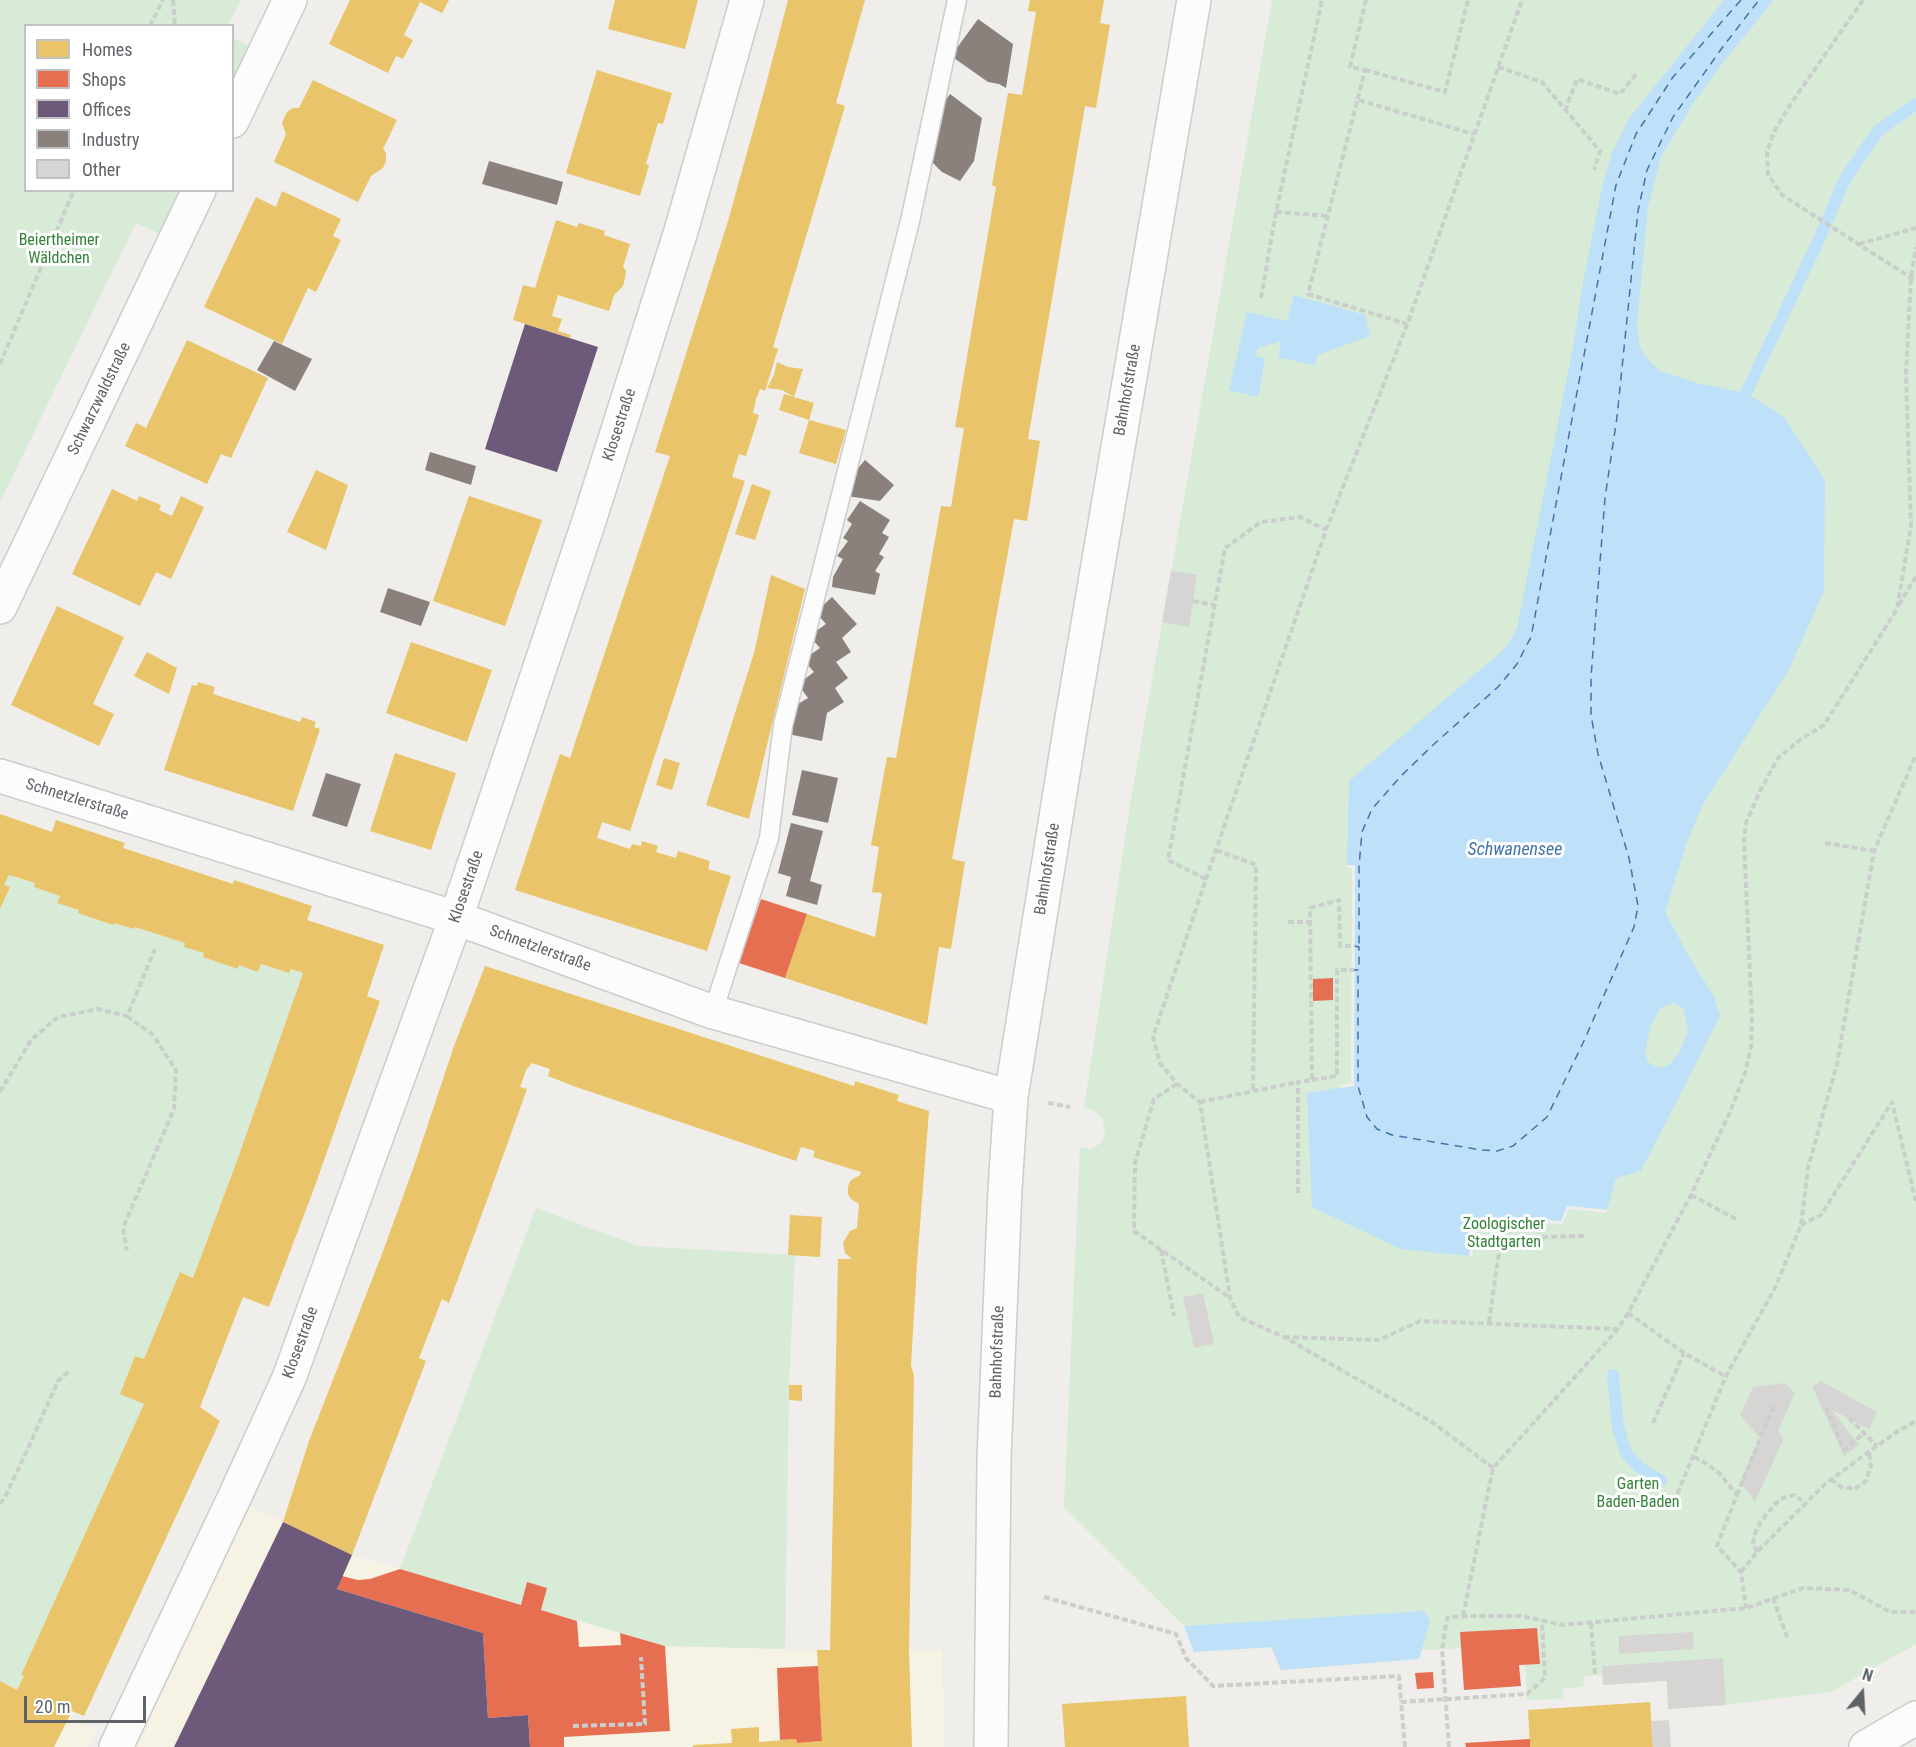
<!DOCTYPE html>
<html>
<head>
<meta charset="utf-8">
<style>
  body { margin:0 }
  #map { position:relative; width:1916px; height:1747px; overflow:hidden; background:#efeeea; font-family:"Roboto Condensed",sans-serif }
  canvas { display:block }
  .legend { position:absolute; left:24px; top:24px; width:210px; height:168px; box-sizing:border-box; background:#fff; border:2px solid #bfc1c3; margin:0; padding:8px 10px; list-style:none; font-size:18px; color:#5f6368 }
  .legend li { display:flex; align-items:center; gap:12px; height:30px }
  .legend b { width:30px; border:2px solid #bfc1c3 }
  .north { position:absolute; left:1832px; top:1663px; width:60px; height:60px; -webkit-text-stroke:4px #fff; paint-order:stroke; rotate:18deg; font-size:16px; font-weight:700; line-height:24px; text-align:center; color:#5f6368 }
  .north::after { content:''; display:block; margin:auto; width:21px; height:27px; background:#5f6368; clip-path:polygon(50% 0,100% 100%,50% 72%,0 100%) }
  .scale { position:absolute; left:24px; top:1696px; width:122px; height:27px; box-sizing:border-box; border:3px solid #5f6368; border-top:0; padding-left:8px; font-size:18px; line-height:21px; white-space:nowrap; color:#5f6368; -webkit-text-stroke:4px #fff; paint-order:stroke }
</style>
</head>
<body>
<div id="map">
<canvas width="1916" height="1747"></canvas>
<ul class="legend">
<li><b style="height:16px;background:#e9c46a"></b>Homes</li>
<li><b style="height:16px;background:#e76f51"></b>Shops</li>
<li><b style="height:16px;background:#6d597a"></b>Offices</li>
<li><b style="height:16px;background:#8a817c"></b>Industry</li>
<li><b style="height:16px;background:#d6d5d3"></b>Other</li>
</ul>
<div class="north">N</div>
<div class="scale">20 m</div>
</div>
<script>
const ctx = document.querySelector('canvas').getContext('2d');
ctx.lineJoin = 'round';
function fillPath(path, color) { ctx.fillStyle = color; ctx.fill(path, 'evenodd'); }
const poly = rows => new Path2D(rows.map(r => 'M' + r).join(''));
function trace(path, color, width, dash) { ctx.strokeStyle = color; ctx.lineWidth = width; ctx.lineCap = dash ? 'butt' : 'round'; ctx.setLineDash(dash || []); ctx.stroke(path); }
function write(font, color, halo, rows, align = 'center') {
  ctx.font = font + ' "Roboto Condensed",sans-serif'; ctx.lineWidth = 6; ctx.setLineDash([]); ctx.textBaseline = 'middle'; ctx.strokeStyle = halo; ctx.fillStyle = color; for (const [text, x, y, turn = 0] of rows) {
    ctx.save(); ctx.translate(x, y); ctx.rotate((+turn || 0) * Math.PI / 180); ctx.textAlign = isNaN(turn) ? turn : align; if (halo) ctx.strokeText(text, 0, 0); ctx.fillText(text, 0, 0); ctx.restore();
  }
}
fillPath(poly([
  [250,1506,352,1555,665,1646,817,1650,942,1650,944,1747,136,1747],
  [0,1682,97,1731,88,1747,0,1747]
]), '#f7f3e4');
fillPath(poly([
  [0,0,241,0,228,25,26,26,26,190,183,191,163,236,136,223,0,502],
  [1272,0,1916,0,1916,1644,1831,1692,1726,1705,1668,1709,1665,1662,1602,1666,1602,1675,1583,1677,1584,1687,1563,1688,1564,1699,1527,1700,1524,1646,1422,1650,1419,1659,1281,1670,1271,1647,1194,1652,1184,1626,1064,1507,1080,1147,1092,1149,1102,1142,1105,1133,1103,1120,1095,1111,1084,1108,1130,805],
  [233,38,249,46,233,82],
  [9,875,35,883,34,887,60,896,58,903,79,910,78,913,113,925,114,923,134,929,135,927,185,943,184,947,204,953,204,957,238,969,239,965,258,972,261,964,289,973,291,969,303,973,238,1158,193,1278,180,1272,144,1359,135,1357,120,1394,144,1404,22,1674,24,1676,17,1690,0,1681,0,909,10,887,4,885],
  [536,1208,638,1246,795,1255,789,1385,785,1649,665,1646,541,1610,547,1588,527,1583,521,1605,400,1569]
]), '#d8ebd6');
fillPath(poly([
  [1724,0,1774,0,1724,61,1692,105,1661,157,1648,207,1637,325,1640,347,1644,355,1660,371,1701,384,1746,393,1784,417,1825,480,1824,591,1788,671,1703,804,1687,842,1665,912,1692,962,1714,996,1720,1016,1641,1171,1616,1178,1607,1210,1568,1206,1561,1221,1524,1219,1519,1228,1475,1226,1469,1256,1401,1249,1312,1207,1307,1093,1354,1085,1355,865,1347,865,1349,781,1501,652,1509,643,1517,628,1573,347,1582,288,1595,222,1603,183,1613,150,1630,117],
  [1674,1003,1684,1009,1688,1031,1680,1052,1668,1066,1659,1068,1648,1062,1645,1052,1651,1024,1662,1007],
  [1294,295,1365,315,1370,336,1318,355,1315,366,1278,357,1281,341,1258,348,1256,356,1265,359,1258,397,1229,390,1247,312,1287,321],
  [1424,1611,1430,1621,1419,1659,1281,1670,1271,1647,1194,1652,1184,1626]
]), '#bfe0f9');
fillPath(poly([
  [1347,865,1355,865,1354,1086,1340,1088,1340,1085,1351,1083,1352,868,1347,868],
  [1567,1206,1607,1210,1606,1213,1569,1209,1562,1224,1525,1222,1519,1231,1477,1229,1472,1257,1469,1256,1474,1226,1519,1228,1524,1219,1561,1221]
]), '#efeeea');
fillPath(poly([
  [350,0,449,0,442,13,420,2,404,35,413,40,403,59,396,56,388,73,329,44],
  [615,0,698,0,685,49,608,29],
  [788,0,865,0,836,103,845,106,773,347,778,349,765,391,760,389,756,399,753,413,759,415,746,456,739,454,732,477,745,481,630,831,602,822,597,838,630,849,632,844,641,846,642,841,658,846,656,852,676,858,678,851,710,861,708,869,731,876,707,951,515,890,560,754,570,758,670,456,655,452,728,221,765,88],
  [1030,0,1104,0,1100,23,1110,25,1096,108,1085,106,1028,439,1040,441,1027,521,1014,519,952,859,965,862,951,949,939,947,927,1025,785,978,807,914,875,937,882,893,872,892,879,847,871,845,887,757,896,758,941,506,951,507,964,428,955,427,996,187,992,185,1008,93,1022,95,1036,12,1028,11],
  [597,70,672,93,663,124,658,123,646,164,649,165,640,196,566,173],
  [313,80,397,120,383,149,386,153,386,161,383,168,371,176,358,202,274,162,286,134,282,123,285,116,288,111,293,108,299,108],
  [282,191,341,219,333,236,341,240,316,292,308,288,282,344,204,307,256,197,276,207],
  [556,220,577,227,579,223,605,231,604,235,630,244,623,267,626,271,625,278,623,286,614,295,609,311,558,295,552,316,562,319,558,331,571,335,570,338,513,320,523,285,535,288],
  [187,340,268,378,231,458,221,454,207,484,125,446,136,423,146,428],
  [777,362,788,367,803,369,794,397,814,403,809,420,779,410,784,394,794,397,782,390,767,388,774,375],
  [809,420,846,430,836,464,799,453],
  [316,470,348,485,326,550,287,532],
  [752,484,771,491,755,540,735,534],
  [112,489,137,501,139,496,161,505,159,510,172,516,181,496,204,507,171,579,156,572,140,606,72,574],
  [469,496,542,520,505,626,433,601],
  [771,575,805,589,749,819,706,805,754,653],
  [57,606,124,637,93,704,114,714,99,746,11,705],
  [411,642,492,670,467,742,386,713],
  [147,652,177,668,169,694,134,676],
  [198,682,215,687,213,694,300,722,302,717,316,722,314,727,320,729,293,811,164,770,192,685,197,686],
  [395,753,456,773,431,850,370,831],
  [664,758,680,763,672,790,656,785],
  [0,814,52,832,56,820,125,843,123,848,233,884,234,880,312,906,307,920,384,945,367,996,380,1001,315,1186,269,1307,243,1297,200,1407,220,1421,84,1716,72,1711,54,1747,0,1747,0,1681,17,1690,24,1676,21,1675,144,1404,120,1394,135,1356,144,1359,180,1272,193,1278,238,1158,303,973,291,969,289,973,261,964,258,972,239,965,238,969,203,957,204,953,184,947,185,943,135,927,134,929,114,923,113,925,78,913,79,910,57,903,60,896,34,887,35,883,9,875,4,885,10,887,0,909],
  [485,966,854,1086,855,1081,899,1095,897,1101,929,1111,917,1263,911,1365,914,1376,909,1650,912,1747,693,1747,693,1745,732,1743,731,1729,759,1727,759,1742,796,1739,797,1743,822,1741,817,1650,830,1650,838,1259,852,1259,845,1253,843,1243,850,1231,857,1228,859,1204,851,1199,848,1194,848,1186,851,1180,860,1175,861,1172,813,1157,815,1151,801,1147,796,1161,576,1087,548,1076,550,1069,532,1063,526,1070,520,1087,527,1089,490,1192,449,1303,442,1299,419,1358,426,1361,352,1555,283,1522,309,1441,382,1254,414,1166,454,1046],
  [790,1215,822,1217,820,1257,788,1255],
  [789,1385,802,1385,802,1401,789,1400],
  [1186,1696,1189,1747,1065,1747,1062,1704],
  [1650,1702,1653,1747,1530,1747,1528,1710]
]), '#e9c46a');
fillPath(poly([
  [761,899,807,914,785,978,739,963],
  [1333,978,1333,1000,1313,1001,1313,979],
  [400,1569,521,1605,527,1582,547,1588,541,1610,577,1621,579,1647,621,1645,620,1633,665,1646,670,1731,564,1737,564,1747,530,1747,528,1715,488,1718,483,1633,337,1589,342,1576,358,1580,370,1579],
  [1537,1628,1540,1664,1519,1665,1521,1686,1464,1690,1460,1632],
  [818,1666,822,1741,797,1743,796,1739,780,1740,777,1668],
  [1433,1672,1434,1688,1417,1689,1415,1673],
  [1530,1739,1530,1747,1466,1747,1465,1743]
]), '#e76f51');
fillPath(poly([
  [525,324,598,347,557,472,485,449],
  [283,1522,352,1555,337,1589,483,1633,488,1718,528,1715,530,1747,174,1747]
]), '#6d597a');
fillPath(poly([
  [978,19,1013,44,1006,88,999,84,988,82,951,56],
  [950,94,982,118,974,161,960,181,942,172,930,160,941,107],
  [489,161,563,182,557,205,482,184],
  [274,341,312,359,295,391,257,370],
  [430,452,476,466,471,485,425,470],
  [865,460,894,485,880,501,847,496,852,475],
  [860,501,890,520,882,533,889,537,879,554,884,557,875,571,880,574,875,595,832,587,833,577,843,559,837,556,848,541,843,538,852,524,847,520],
  [388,588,430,602,421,626,380,612],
  [832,597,857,624,842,638,851,652,836,662,848,678,835,688,844,702,827,713,822,741,788,734,793,707,808,698,800,687,802,681,814,672,806,663,807,657,820,648,812,639,813,633,826,624,817,614,819,609],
  [802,770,838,778,828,823,792,815],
  [326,773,361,784,347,827,312,816],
  [791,823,823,831,810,881,822,885,817,905,786,896,791,877,778,873]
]), '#8a817c');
trace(poly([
  [1746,393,1816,246,1846,177,1878,131,1916,104],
  [1613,1375,1618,1427,1626,1453,1640,1468,1661,1481]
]), '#bfe0f9', 12);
trace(poly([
  [1741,0,1673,77,1636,134,1616,185,1531,637,1517,664,1498,687,1433,745,1401,776,1372,809,1362,832,1359,866,1359,946,1355,946,1359,947,1359,970,1354,970,1358,970,1358,1086,1367,1117,1377,1129,1392,1135,1481,1150,1497,1151,1513,1146,1547,1117,1583,1043,1634,927,1638,906,1629,858,1598,754,1591,715,1591,677,1605,498,1617,417,1638,211,1647,170,1673,117,1722,48,1759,0]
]), '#4174aa', 1.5, [8, 6]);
fillPath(poly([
  [1171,571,1197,575,1189,627,1162,622],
  [1203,1293,1214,1344,1194,1348,1183,1297],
  [1821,1381,1877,1412,1869,1429,1832,1410,1853,1438,1860,1444,1844,1456,1812,1386],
  [1785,1383,1795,1393,1778,1431,1783,1440,1755,1502,1740,1482,1760,1438,1740,1415,1753,1387],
  [1693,1632,1694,1649,1619,1654,1619,1636],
  [1723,1658,1726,1705,1668,1709,1667,1681,1603,1685,1602,1666],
  [1669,1720,1671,1747,1653,1747,1651,1721]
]), '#d6d5d3');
const service = poly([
  [713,1012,769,838,783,725,910,221,957,0]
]);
const minor = poly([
  [232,121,290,0],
  [0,607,199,190],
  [0,776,456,918,713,1012,1011,1097],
  [116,1747,236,1494,289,1378,456,918,589,521,664,285,681,231,747,0],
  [991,1747,994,1458,1005,1189,1011,1097,1071,724,1194,0],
  [1866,1747,1916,1718]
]);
trace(service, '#cbcccc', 21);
trace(minor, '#cbcccc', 36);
trace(poly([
  [173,0,175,26],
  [1366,0,1350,67,1365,70,1308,294,1407,324],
  [1863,0,1792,102,1775,130,1767,152,1768,174,1782,195,1916,281],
  [150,26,163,0],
  [1498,67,1542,82,1600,151,1594,170],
  [1365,70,1445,92,1468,0],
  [1359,100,1473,134],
  [1565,111,1577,79,1620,94,1637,73],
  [1276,212,1327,216],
  [1859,244,1916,228],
  [1261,298,1276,212,1322,0],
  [0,364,74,190],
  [1193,601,1214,605],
  [1899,605,1916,576],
  [1825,843,1874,851],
  [1216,850,1256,865,1253,1091],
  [1206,879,1168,860,1225,548,1261,522,1300,517,1326,530],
  [1288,922,1310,922],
  [127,1016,153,1035,176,1070,174,1109,123,1228,127,1250],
  [1312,1080,1337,1076,1337,970,1354,970],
  [1177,1084,1154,1099,1135,1163,1134,1231,1229,1297],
  [0,1092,31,1040,58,1017,98,1009,127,1016,155,949],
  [1200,1102,1298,1082],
  [1048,1103,1070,1107],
  [1298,1193,1298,1082,1312,1080,1310,908,1339,900,1340,946,1355,946],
  [1691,1195,1736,1219],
  [1801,1225,1821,1215,1892,1102,1916,1202],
  [1161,1250,1174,1316],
  [1628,1313,1684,1353,1725,1376],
  [1489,1322,1501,1238,1584,1236],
  [1284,1337,1379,1340,1420,1321,1617,1329],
  [1826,1407,1844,1450,1863,1434],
  [1849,1418,1877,1446],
  [1653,1423,1684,1353],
  [1694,1457,1707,1464,1720,1474,1737,1495,1717,1546,1741,1572,1746,1608],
  [1493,1468,1432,1422,1284,1337,1239,1317,1230,1298,1200,1102,1177,1084,1160,1063,1153,1037,1206,879,1326,530,1407,325,1522,0],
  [1831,1479,1841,1487,1855,1489,1866,1481,1871,1466,1869,1452],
  [1737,1495,1775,1403],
  [1674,1502,1726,1376,1775,1288,1801,1225,1808,1168,1837,1064,1874,851,1916,755],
  [0,1504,6,1495,30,1444,58,1381,70,1370],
  [1757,1552,1753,1542,1756,1531,1761,1521,1776,1503,1783,1498,1794,1495,1806,1503],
  [1741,1572,1757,1552,1826,1483,1895,1433,1916,1421],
  [1044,1597,1176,1634,1186,1658,1213,1686,1399,1676,1401,1702],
  [1773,1598,1788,1640],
  [1463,1616,1493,1468,1618,1329,1628,1313,1691,1195,1730,1112,1745,1073,1751,1047,1752,1020,1744,840,1746,823,1760,791,1778,758,1801,739,1824,725,1897,609,1911,526,1906,374,1911,277,1916,247],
  [1591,1623,1595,1675],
  [573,1726,645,1724,641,1657],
  [1405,1747,1401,1702,1527,1694,1545,1678,1542,1621],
  [1449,1747,1442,1650,1447,1618,1463,1616,1521,1616,1563,1625,1746,1608,1803,1588,1849,1590,1890,1612,1916,1612]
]), '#cacfcc', 4, [6, 3]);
trace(service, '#fdfcfc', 18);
trace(minor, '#fdfcfc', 33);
write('16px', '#348238', '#fff', [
  ["Beiertheimer",59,241],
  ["Wäldchen",59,259],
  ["Zoologischer",1504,1225],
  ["Stadtgarten",1504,1243],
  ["Garten",1638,1485],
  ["Baden-Baden",1638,1503]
]);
write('16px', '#5f6368', '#fff', [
  ["Bahnhofstraße",1128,390,-80],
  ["Schwarzwaldstraße",100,399,-64],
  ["Klosestraße",620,425,-72],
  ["Schnetzlerstraße",77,800,17],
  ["Bahnhofstraße",1048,869,-81],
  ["Klosestraße",467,887,-71],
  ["Schnetzlerstraße",540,949,20],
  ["Klosestraße",301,1343,-70],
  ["Bahnhofstraße",998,1352,-88]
]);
write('italic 18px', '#4174aa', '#fff', [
  ["Schwanensee",1515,850]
]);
</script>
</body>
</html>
